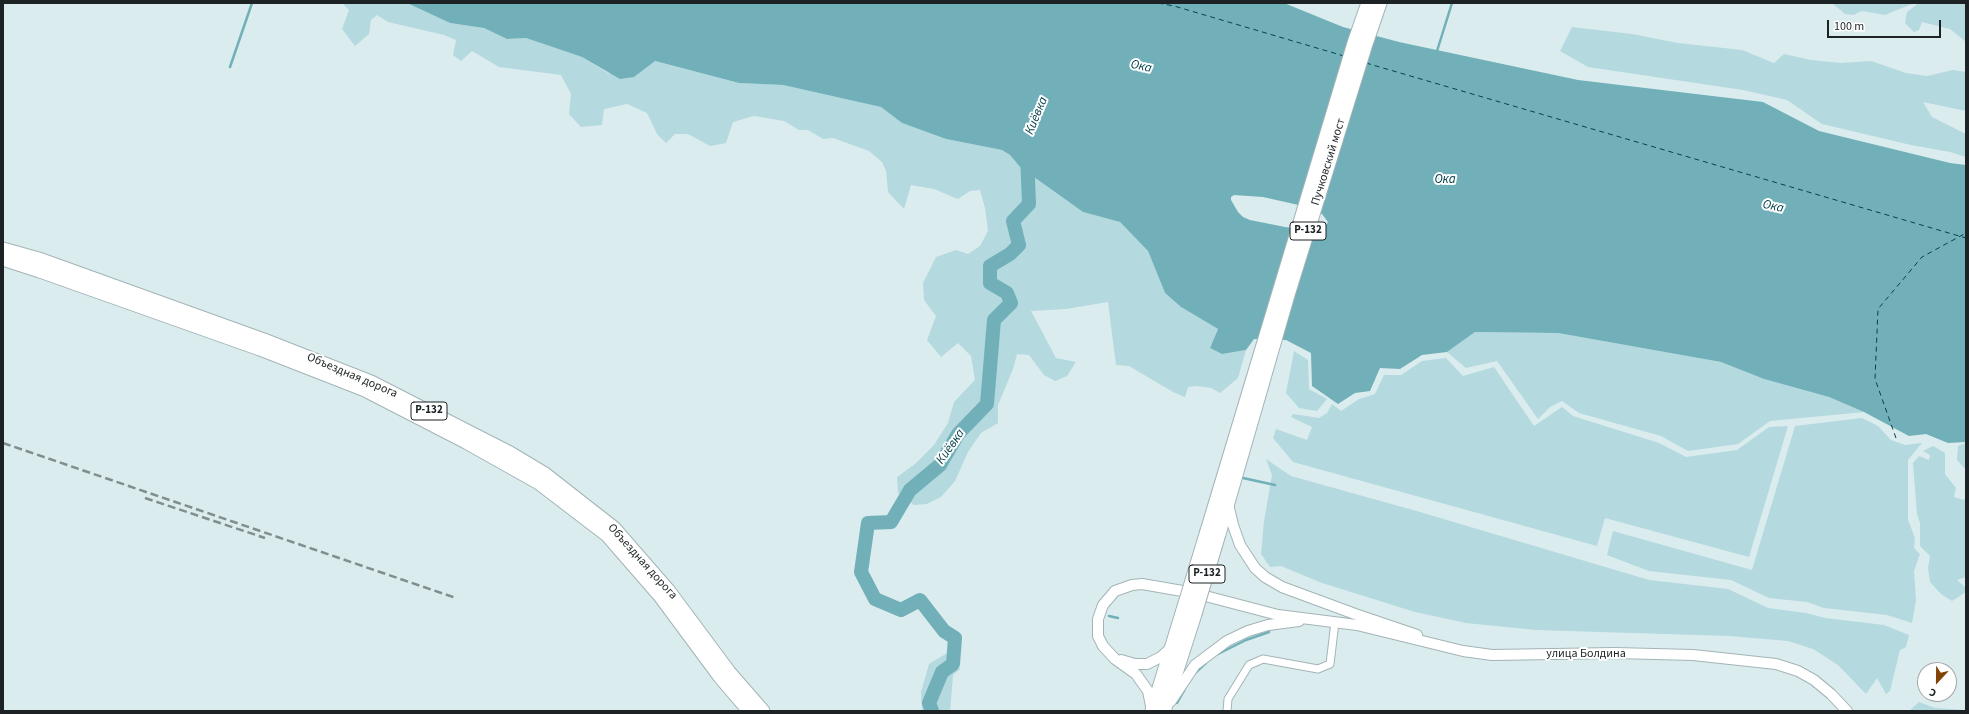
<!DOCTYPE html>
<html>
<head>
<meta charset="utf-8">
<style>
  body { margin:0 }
  #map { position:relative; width:1969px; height:714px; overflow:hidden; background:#daecee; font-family:"Source Sans 3",sans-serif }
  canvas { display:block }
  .frame { position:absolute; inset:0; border:4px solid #1d2324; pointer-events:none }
  .north { position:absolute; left:1917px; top:662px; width:40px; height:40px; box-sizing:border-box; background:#fff; border:1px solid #a5a7a7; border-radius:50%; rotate:202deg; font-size:11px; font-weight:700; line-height:16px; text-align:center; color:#1d2324 }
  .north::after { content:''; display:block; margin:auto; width:14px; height:18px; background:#824405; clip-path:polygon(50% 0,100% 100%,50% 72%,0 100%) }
  .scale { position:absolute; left:1827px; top:20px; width:114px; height:18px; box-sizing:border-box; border:2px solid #1d2324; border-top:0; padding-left:5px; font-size:12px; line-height:14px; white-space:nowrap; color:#1d2324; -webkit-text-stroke:3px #fff; paint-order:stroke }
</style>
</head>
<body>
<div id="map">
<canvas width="1969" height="714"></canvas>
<div class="frame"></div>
<div class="north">С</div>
<div class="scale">100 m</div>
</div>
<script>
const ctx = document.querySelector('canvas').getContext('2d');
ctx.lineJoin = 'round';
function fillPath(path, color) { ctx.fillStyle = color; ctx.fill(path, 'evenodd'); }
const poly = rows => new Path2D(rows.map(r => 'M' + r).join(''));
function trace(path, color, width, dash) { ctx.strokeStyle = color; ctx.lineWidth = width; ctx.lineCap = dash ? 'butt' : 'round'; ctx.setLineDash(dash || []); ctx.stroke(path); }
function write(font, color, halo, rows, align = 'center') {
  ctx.font = font + ' "Source Sans 3",sans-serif'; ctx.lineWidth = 4; ctx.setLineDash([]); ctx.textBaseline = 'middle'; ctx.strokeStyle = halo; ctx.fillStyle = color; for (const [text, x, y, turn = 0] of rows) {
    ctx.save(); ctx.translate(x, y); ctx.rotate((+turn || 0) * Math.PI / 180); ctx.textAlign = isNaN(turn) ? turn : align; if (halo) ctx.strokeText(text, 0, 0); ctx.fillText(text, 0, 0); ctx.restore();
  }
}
fillPath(poly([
  [342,3,407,3,450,23,484,28,507,39,526,38,582,57,608,73,634,77,654,61,739,83,783,85,881,107,902,123,946,139,1002,150,1010,155,1020,167,1083,212,1120,222,1148,251,1165,293,1181,307,1218,329,1210,348,1222,354,1246,350,1238,378,1220,393,1211,388,1197,386,1188,387,1185,397,1173,392,1129,366,1116,365,1108,302,1066,309,1031,311,1056,358,1076,362,1067,376,1055,381,1044,375,1029,355,1017,354,1013,369,998,405,998,423,981,433,968,452,955,481,941,497,927,504,914,505,898,493,897,477,915,464,934,445,948,423,954,402,975,380,971,356,958,343,941,357,927,340,936,316,924,300,923,283,936,257,956,250,968,254,980,246,988,231,985,208,980,190,970,191,958,199,934,189,911,185,904,209,888,192,886,171,882,162,869,151,833,138,823,139,808,130,799,130,784,121,754,116,733,122,726,143,710,146,688,134,675,134,666,143,657,134,647,113,627,104,604,109,602,125,581,127,569,114,571,94,561,75,499,67,472,51,461,61,453,55,456,40,444,35,388,22,377,15,371,20,369,34,355,46,342,29,349,10],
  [1832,3,1914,3,1885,15,1862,11,1853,15,1845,14],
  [1919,3,1966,3,1966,42,1950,29,1922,22,1919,30,1914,32,1905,23,1907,12],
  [1572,27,1632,34,1678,43,1742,50,1774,63,1784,54,1811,60,1841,63,1871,61,1906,73,1927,76,1953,70,1966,72,1966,111,1923,102,1932,117,1966,134,1966,157,1950,152,1911,145,1822,124,1787,100,1743,90,1588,67,1560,51],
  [1475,332,1558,333,1721,362,1764,379,1829,397,1864,412,1770,421,1738,444,1688,451,1661,436,1579,413,1562,401,1550,407,1538,419,1497,361,1466,368,1447,352],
  [1294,351,1308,360,1309,389,1327,399,1317,411,1299,408,1286,393],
  [1446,358,1463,376,1494,367,1534,426,1562,407,1573,416,1659,443,1686,457,1737,450,1769,427,1788,426,1749,557,1605,518,1597,546,1293,462,1273,438,1276,429,1307,440,1312,427,1291,417,1293,414,1319,418,1327,413,1332,404,1341,411,1359,399,1375,394,1384,375,1401,375,1422,361],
  [1862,418,1878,426,1891,440,1905,445,1922,443,1908,460,1908,520,1915,538,1914,548,1920,554,1914,571,1916,600,1912,623,1887,615,1824,608,1807,602,1769,598,1731,580,1649,571,1607,555,1613,531,1752,570,1795,426],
  [1966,443,1966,470,1957,460,1958,446],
  [1933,446,1945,453,1945,474,1956,488,1954,497,1964,500,1966,496,1966,577,1957,580,1966,588,1966,592,1952,601,1941,594,1930,582,1928,568,1930,556,1920,546,1920,523,1917,514,1913,463,1919,456,1929,460,1930,455,1923,451],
  [1266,459,1291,476,1420,512,1649,580,1728,589,1768,608,1806,613,1825,618,1884,625,1909,635,1906,647,1900,650,1890,691,1886,694,1877,678,1866,694,1838,665,1813,649,1788,641,1729,636,1536,630,1466,623,1415,612,1322,583,1281,566,1270,567,1261,554,1264,521,1272,475],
  [949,652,960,669,953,675,950,711,922,711,921,692,929,664],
  [1919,702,1935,708,1966,710,1966,711,1909,711]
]), '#b4d9df');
fillPath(poly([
  [407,3,1284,3,1343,27,1399,42,1578,80,1763,102,1819,131,1950,163,1966,165,1966,442,1948,443,1926,434,1909,436,1864,412,1829,397,1764,379,1721,362,1558,333,1475,332,1447,352,1422,355,1400,369,1380,368,1370,391,1355,393,1338,404,1312,386,1311,353,1286,340,1254,339,1246,350,1222,354,1210,348,1218,329,1181,307,1165,293,1148,251,1120,222,1083,212,1020,167,1010,155,1002,150,946,139,902,123,881,107,783,85,739,83,655,61,634,77,620,79,582,57,526,38,507,39,484,28,450,23],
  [1234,195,1263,197,1303,206,1322,214,1328,222,1323,229,1308,230,1285,227,1250,220,1243,217,1238,212,1231,200,1231,197]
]), '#71b0b9');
trace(poly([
  [1437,51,1452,3],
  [230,67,252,3],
  [1243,478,1275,485],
  [1109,616,1118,618],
  [1218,654,1246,640,1269,632],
  [1195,673,1206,663],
  [1177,703,1185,689]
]), '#71b0b9', 2.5);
trace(poly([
  [932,711,929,703,942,672,953,664,955,638,944,631,920,600,901,610,875,599,861,572,868,523,891,522,910,490,940,465,958,434,987,404,994,320,1011,303,1007,293,990,283,990,266,1010,254,1019,245,1013,221,1029,204,1027,153]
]), '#71b0b9', 14);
trace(poly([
  [1158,3,1174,6,1344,56],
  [1366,63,1966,238],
  [1896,438,1875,379,1878,309,1922,257,1966,233]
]), '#05424a', 1, [5, 4]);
const street = poly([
  [1227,711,1228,699,1249,665,1263,659,1318,669,1330,664,1335,622]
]);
const secondary = poly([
  [1228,504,1233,525,1240,545,1255,568,1265,577,1282,587,1355,614,1417,635],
  [1121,660,1135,664,1147,664,1161,657,1173,646],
  [1171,701,1195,665,1227,641,1248,631,1268,625,1299,621],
  [1152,711,1148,691,1136,674,1115,659,1103,646,1098,636,1098,619,1103,605,1115,591,1132,585,1142,584,1194,593,1278,615,1357,625,1463,651,1492,655,1615,653,1693,655,1776,664,1798,671,1814,680,1831,694,1847,711]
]);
const highway = poly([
  [3,249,42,260,264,340,371,382,510,453,545,474,614,528,668,590,729,672,763,711],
  [3,259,40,271,260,349,365,390,466,442,539,483,607,535,660,596,720,677,749,711],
  [1207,531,1354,43,1368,3],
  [1219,534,1288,295,1365,47,1380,3],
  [1152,711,1183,610],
  [1164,711,1195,614]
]);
trace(street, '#a3b4b7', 9);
trace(secondary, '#a3b4b7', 12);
trace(highway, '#a3b4b7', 15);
trace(street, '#fff', 7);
trace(secondary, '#fff', 10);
trace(highway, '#fff', 13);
trace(poly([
  [3,443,456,598],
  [145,498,265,538]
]), '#818d8f', 2.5, [8, 4]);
const highwayBridge = poly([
  [1183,610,1207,531],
  [1195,614,1219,534]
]);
trace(highwayBridge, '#a3b4b7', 15, []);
trace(highwayBridge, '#fff', 13);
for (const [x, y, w] of [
  [1308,231,36],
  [429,411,36],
  [1207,574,36]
]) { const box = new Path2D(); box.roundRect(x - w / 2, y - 9, w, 18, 3); ctx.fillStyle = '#fff'; ctx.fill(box); trace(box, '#1d2324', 1); }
write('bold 11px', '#1d2324', null, [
  ["Р-132",1308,231],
  ["Р-132",429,411],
  ["Р-132",1207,574]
]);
write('12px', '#1d2324', '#fff', [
  ["Пучковский мост",1329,162,-73],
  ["Объездная дорога",352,376,23],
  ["Объездная дорога",642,562,48],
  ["улица Болдина",1586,654]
]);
write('italic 13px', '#05424a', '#fff', [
  ["Ока",1141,67,13],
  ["Киёвка",1037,116,-68],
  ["Ока",1445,180],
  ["Ока",1773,207,13],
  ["Киёвка",951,447,-55]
]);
</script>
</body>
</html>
